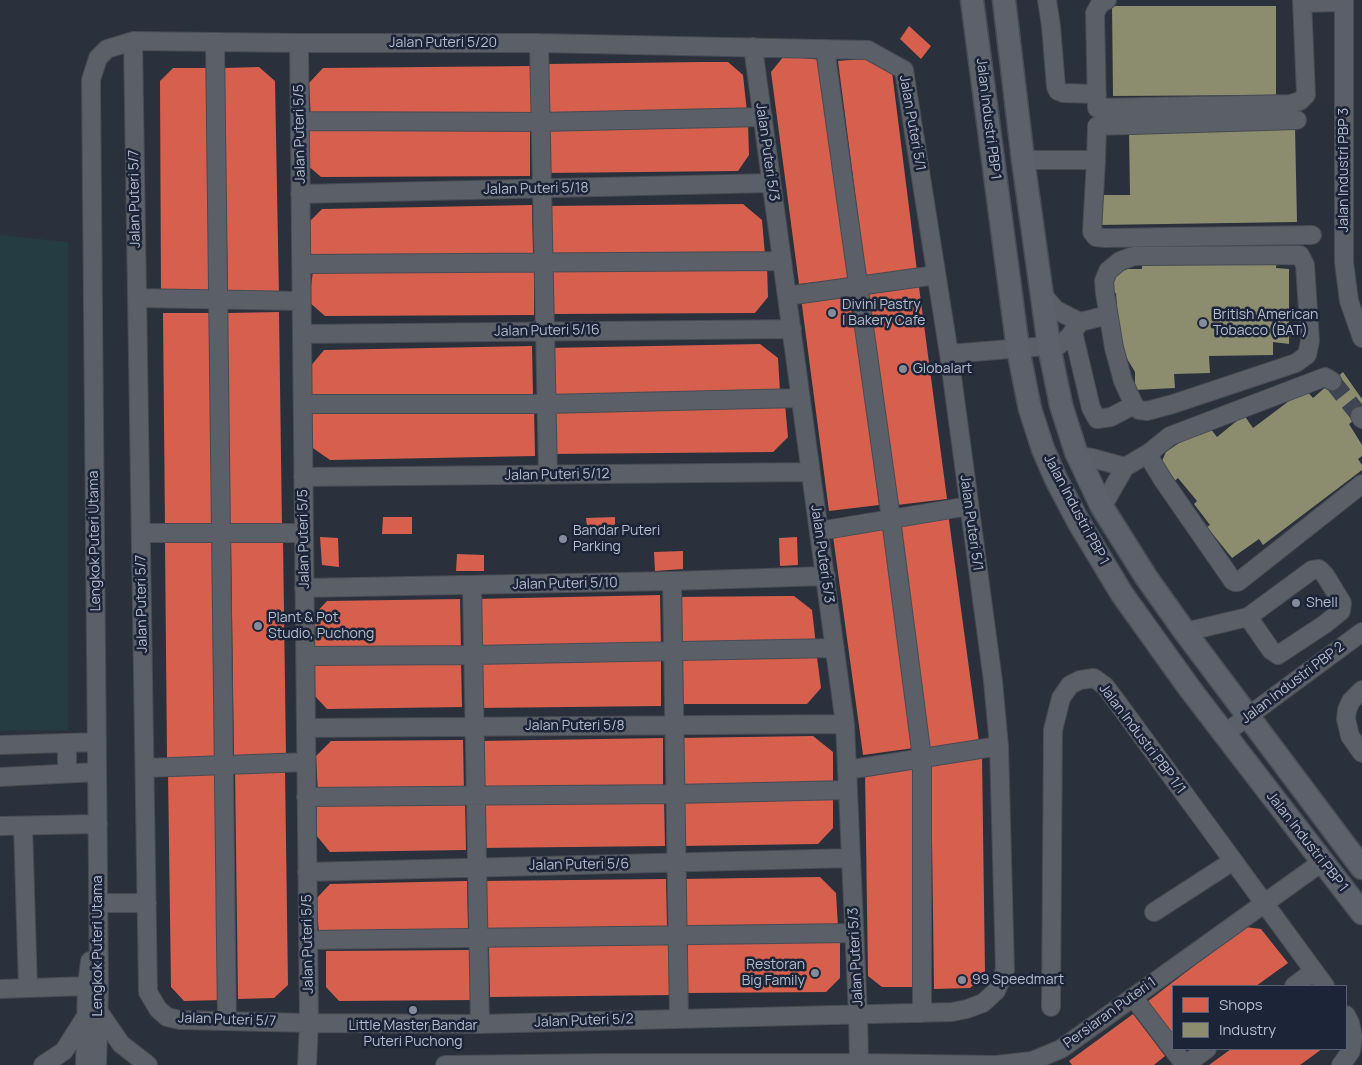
<!DOCTYPE html>
<html>
<head>
<meta charset="utf-8">
<style>
  body { margin:0 }
  #map { position:relative; width:1362px; height:1065px; overflow:hidden; background:#2a303c; font-family:Manrope,sans-serif }
  canvas { display:block }
  .legend { position:absolute; left:1172px; top:985px; width:175px; height:65px; box-sizing:border-box; background:#1c2538; border:1px solid #596174; margin:0; padding:6px 9px; list-style:none; font-size:15px; color:#b4bccd }
  .legend li { display:flex; align-items:center; gap:10px; height:25px }
  .legend b { width:25px; border:1px solid #596174 }
</style>
</head>
<body>
<div id="map">
<canvas width="1362" height="1065"></canvas>
<ul class="legend">
<li><b style="height:14px;background:#d6604d"></b>Shops</li>
<li><b style="height:14px;background:#8c8c6e"></b>Industry</li>
</ul>
</div>
<script>
const ctx = document.querySelector('canvas').getContext('2d');
ctx.lineJoin = 'round';
function fillPath(path, color) { ctx.fillStyle = color; ctx.fill(path, 'evenodd'); }
const poly = rows => new Path2D(rows.map(r => 'M' + r).join(''));
function trace(path, color, width, dash) { ctx.strokeStyle = color; ctx.lineWidth = width; ctx.lineCap = dash ? 'butt' : 'round'; ctx.setLineDash(dash || []); ctx.stroke(path); }
function write(font, color, halo, rows, align = 'center') {
  ctx.font = font + ' Manrope,sans-serif'; ctx.lineWidth = 5; ctx.setLineDash([]); ctx.textBaseline = 'middle'; ctx.strokeStyle = halo; ctx.fillStyle = color; for (const [text, x, y, turn = 0] of rows) {
    ctx.save(); ctx.translate(x, y); ctx.rotate((+turn || 0) * Math.PI / 180); ctx.textAlign = isNaN(turn) ? turn : align; if (halo) ctx.strokeText(text, 0, 0); ctx.fillText(text, 0, 0); ctx.restore();
  }
}
fillPath(poly([
  [0,235,68,242,68,730,0,731]
]), '#263c43');
fillPath(poly([
  [909,26,931,46,921,59,900,39],
  [784,56,823,60,851,278,799,284,771,72],
  [874,58,892,72,917,271,866,277,838,61],
  [703,62,728,62,743,75,747,112,548,114,547,64],
  [532,66,532,117,311,120,309,83,323,68],
  [259,67,275,81,279,297,228,297,224,68],
  [173,68,212,68,214,296,161,297,160,81],
  [748,123,749,155,738,171,545,173,545,125],
  [530,128,530,176,321,177,306,164,306,130],
  [743,204,762,220,765,255,547,257,546,206],
  [532,205,533,256,310,260,307,224,322,209],
  [767,265,768,297,755,313,548,314,547,267],
  [534,269,534,315,325,316,309,302,313,271],
  [919,287,947,499,897,505,869,294],
  [852,292,879,505,829,511,801,298],
  [279,312,282,527,230,527,227,313],
  [163,313,216,313,218,528,165,528],
  [760,344,778,358,780,392,548,397,547,348],
  [532,346,533,396,311,400,309,368,324,350],
  [785,404,788,437,773,452,549,454,548,407],
  [534,407,535,456,330,460,310,446,310,410],
  [948,513,979,742,929,749,899,520],
  [383,517,412,517,412,534,382,534],
  [615,517,615,534,588,535,586,518],
  [882,522,914,748,863,755,832,529],
  [320,537,338,538,339,567,322,565],
  [797,537,798,565,780,566,779,538],
  [231,541,283,541,286,757,234,758],
  [217,542,219,757,167,758,165,543],
  [683,551,683,569,655,571,654,552],
  [457,554,484,555,484,571,456,571],
  [660,595,661,646,476,649,475,599],
  [786,596,794,596,812,610,816,645,675,647,674,597],
  [460,599,461,649,315,651,313,616,327,601],
  [675,657,817,657,821,688,807,704,675,704],
  [661,659,661,706,477,708,477,661],
  [461,661,462,707,327,709,313,694,314,664],
  [813,736,833,752,833,785,678,788,677,738],
  [663,738,663,788,480,791,479,741],
  [463,740,464,791,318,793,316,756,331,741],
  [982,756,985,974,970,988,934,989,931,764],
  [916,766,920,987,882,987,868,976,865,771],
  [285,769,288,985,274,998,238,999,235,770],
  [219,771,222,1000,184,1001,171,987,168,772],
  [833,795,833,828,818,844,679,846,678,798],
  [664,799,665,846,480,848,479,801],
  [465,802,466,850,330,852,316,835,317,804],
  [820,877,836,893,838,927,682,930,681,879],
  [666,879,667,928,482,931,481,881],
  [467,881,468,931,319,933,316,899,330,884],
  [1245,927,1261,929,1288,963,1256,986,1173,986,1173,1043,1143,1005],
  [840,941,840,978,826,992,688,993,688,942],
  [673,944,673,995,490,997,489,946],
  [474,950,475,1000,339,1001,326,987,326,951],
  [1133,1014,1165,1056,1154,1065,1072,1065,1069,1061],
  [1231,1049,1322,1049,1300,1065,1209,1065]
]), '#d6604d');
fillPath(poly([
  [1112,6,1276,6,1276,95,1113,96],
  [1295,126,1297,222,1099,225,1098,195,1130,195,1129,130],
  [1142,259,1277,259,1276,268,1289,269,1289,344,1273,342,1273,355,1209,356,1210,373,1174,374,1175,388,1135,390,1135,372,1126,357,1119,333,1116,293,1110,295,1112,281,1119,272,1128,269,1142,269],
  [1343,372,1362,399,1362,414,1349,424,1362,445,1362,456,1358,459,1362,465,1362,470,1263,545,1259,539,1232,558,1207,527,1210,525,1194,504,1197,501,1178,478,1171,484,1163,470,1162,461,1166,452,1186,438,1210,428,1217,437,1244,415,1253,428,1305,389,1313,398]
]), '#8c8c6e');
trace(poly([
  [1332,381,1360,416]
]), '#3f4552', 18, [18, 9]);
const minor = poly([
  [1047,0,1051,26,1056,87,1058,91,1063,93,1097,94],
  [1107,0,1100,4,1095,13,1097,108,1290,104,1300,101,1306,95,1302,0],
  [1344,0,1344,262,1349,301,1362,338],
  [1303,3,1344,2],
  [215,42,227,1021],
  [299,43,309,1023,307,1065],
  [539,43,548,475],
  [753,47,845,724,858,1014,859,1063],
  [825,49,891,519,922,758,922,1013],
  [300,121,540,122,763,117],
  [1023,160,1096,160,1092,232,1096,237,1105,238,1312,235],
  [1096,160,1097,126,1297,120],
  [300,194,771,183],
  [1300,255,1305,265,1310,341,1307,355,1296,363,1173,404,1147,411,1139,410,1134,405,1123,381,1114,348,1105,293,1104,281,1108,271,1120,261,1134,256,1300,255],
  [301,264,782,261],
  [1042,294,1056,310,1080,322],
  [787,296,936,275],
  [137,298,301,301],
  [1073,332,1091,408,1097,419,1111,417,1134,405],
  [302,334,792,329],
  [949,354,1059,345,1069,337,1080,322,1108,315],
  [303,404,546,404,801,398],
  [1360,416,1362,419],
  [1149,453,1152,462,1163,480,1233,581,1235,582,1238,582,1362,484],
  [1078,456,1092,458,1125,467],
  [303,477,811,472],
  [1102,507,1125,467,1149,453,1170,436,1325,377,1332,381],
  [819,531,969,506],
  [141,533,304,533],
  [672,581,679,1018],
  [472,586,480,1024],
  [304,588,672,581,826,576],
  [1185,632,1248,617,1312,570,1319,569,1325,575,1342,603,1341,611,1325,624,1278,655,1271,650,1248,617],
  [305,656,473,655,835,648],
  [1362,690,1351,701,1347,710,1346,719,1350,736,1362,753],
  [306,728,845,724],
  [1224,734,1362,632],
  [0,745,97,742],
  [145,768,306,762],
  [847,770,999,746],
  [67,773,67,743],
  [0,777,97,772],
  [306,797,675,794,847,790],
  [0,826,98,824],
  [23,826,28,988],
  [307,872,851,858],
  [98,903,147,903],
  [1154,912,1233,861],
  [308,940,854,933],
  [1294,986,1314,971],
  [0,989,87,986],
  [1133,997,1185,1065],
  [1051,1007,1053,730,1061,698,1070,685,1080,680,1094,678,1105,686,1117,702,1325,986],
  [99,1012,121,1044,148,1065],
  [43,1065,64,1051,86,1016],
  [85,1065,87,986,90,961],
  [97,1065,99,990,91,80,98,58,107,49,133,41,299,43,539,43,868,50,904,70,949,354,993,681,999,746,1005,970,996,991,983,1003,967,1009,952,1012,480,1024,309,1023,180,1020,167,1017,158,1009,148,992,133,41],
  [445,1065,610,1063,859,1063,996,1065,1032,1061,1061,1049,1322,862],
  [1185,1065,1207,1049],
  [1341,1065,1351,1051,1353,1036,1350,1023,1346,1015]
]);
const major = poly([
  [972,0,1018,349,1030,409,1043,449,1056,479,1078,521,1122,594,1190,689,1362,913],
  [1004,0,1023,160,1049,346,1061,405,1076,452,1102,507,1146,577,1185,632,1362,868]
]);
trace(minor, '#474b54', 20);
trace(major, '#484d58', 25);
trace(minor, '#5b5f68', 18);
trace(major, '#5d616b', 22);
for (const [x, y, r, color] of [
  [832,313,5,"#848b9a"],
  [1203,323,5,"#848b9a"],
  [903,369,5,"#848b9a"],
  [563,539,5,"#848b9a"],
  [1296,603,5,"#848b9a"],
  [258,626,5,"#848b9a"],
  [815,973,5,"#848b9a"],
  [962,980,5,"#848b9a"],
  [413,1010,5,"#848b9a"]
]) { const dot = new Path2D(); dot.arc(x, y, r, 0, 2 * Math.PI); ctx.fillStyle = color; ctx.fill(dot); trace(dot, '#1c2538', 2); }
write('14px', '#b4bccd', '#1c2538', [
  ["Jalan Puteri 5/20",443,43],
  ["Jalan Industri PBP 1",988,119,83],
  ["Jalan Puteri 5/1",912,123,80],
  ["Jalan Puteri 5/5",300,134,-91],
  ["Jalan Puteri 5/3",767,152,82],
  ["Jalan Industri PBP 3",1344,170,-90],
  ["Jalan Puteri 5/18",536,189,-1],
  ["Jalan Puteri 5/7",135,199,-91],
  ["Jalan Puteri 5/16",547,331,-1],
  ["Jalan Puteri 5/12",557,475,-1],
  ["Jalan Industri PBP 1",1076,510,62],
  ["Jalan Puteri 5/1",971,523,82],
  ["Jalan Puteri 5/5",304,539,-91],
  ["Lengkok Puteri Utama",95,541,-91],
  ["Jalan Puteri 5/3",822,554,82],
  ["Jalan Puteri 5/10",565,584,-1],
  ["Jalan Puteri 5/7",142,604,-91],
  ["Jalan Industri PBP 2",1293,683,-37],
  ["Jalan Puteri 5/8",575,726],
  ["Jalan Industri PBP 1/1",1142,739,53],
  ["Jalan Industri PBP 1",1307,842,52],
  ["Jalan Puteri 5/6",579,865,-1],
  ["Jalan Puteri 5/5",308,944,-91],
  ["Lengkok Puteri Utama",98,946,-90],
  ["Jalan Puteri 5/3",856,957,-93],
  ["Persiaran Puteri 1",1110,1013,-36],
  ["Jalan Puteri 5/7",227,1020,2],
  ["Jalan Puteri 5/2",584,1021,-2]
]);
write('14px', '#b4bccd', '#1c2538', [
  ["Divini Pastry",842,305],
  ["| Bakery Cafe",842,321],
  ["British American",1213,315],
  ["Tobacco (BAT)",1213,331],
  ["Globalart",913,369],
  ["Bandar Puteri",573,531],
  ["Parking",573,547],
  ["Shell",1306,603],
  ["Plant & Pot",268,618],
  ["Studio, Puchong",268,634],
  ["Restoran",805,965,"right"],
  ["Big Family",805,981,"right"],
  ["99 Speedmart",972,980],
  ["Little Master Bandar",413,1026,"center"],
  ["Puteri Puchong",413,1042,"center"]
], 'left');
</script>
</body>
</html>
